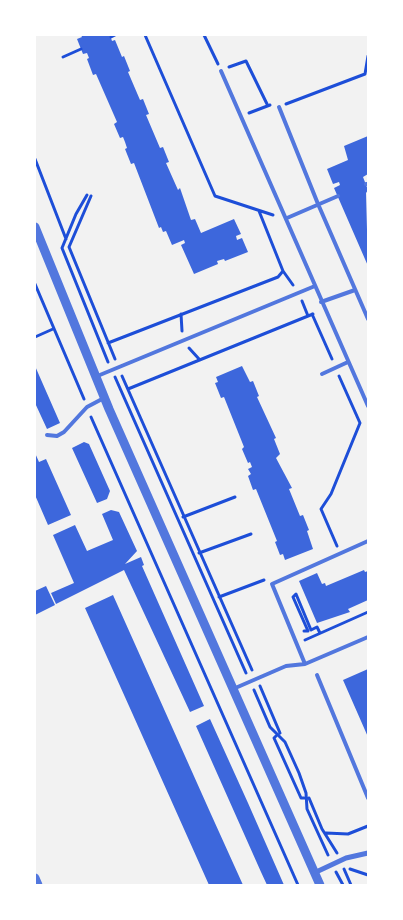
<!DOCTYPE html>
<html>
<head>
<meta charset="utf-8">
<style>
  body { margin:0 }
  #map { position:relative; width:403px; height:920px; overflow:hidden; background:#f2f2f2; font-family:"Fira Sans",sans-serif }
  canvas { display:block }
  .frame { position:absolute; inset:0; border:36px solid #fff; pointer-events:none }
</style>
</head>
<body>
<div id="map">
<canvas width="403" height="920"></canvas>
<div class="frame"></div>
</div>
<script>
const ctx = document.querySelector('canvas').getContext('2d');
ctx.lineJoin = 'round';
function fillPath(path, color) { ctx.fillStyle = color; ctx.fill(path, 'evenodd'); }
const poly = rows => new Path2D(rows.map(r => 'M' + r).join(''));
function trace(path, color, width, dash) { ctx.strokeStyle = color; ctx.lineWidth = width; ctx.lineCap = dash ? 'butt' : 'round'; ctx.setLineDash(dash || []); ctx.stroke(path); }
fillPath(poly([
  [81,35,110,35,112,41,115,40,122,57,124,56,130,71,128,72,140,100,143,99,149,114,146,115,160,148,163,147,169,162,166,163,178,190,180,188,191,220,195,219,201,233,234,219,241,234,236,236,237,240,242,238,248,252,225,261,224,259,217,261,218,264,194,274,181,245,185,243,184,240,172,245,166,231,163,232,161,227,159,228,134,163,131,164,125,149,127,148,125,142,123,137,120,138,114,124,117,122,96,74,93,75,87,59,89,58,87,53,83,54,77,39,82,37],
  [368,136,368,174,363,177,368,190,366,193,368,266,334,188,340,185,339,182,333,184,327,169,348,160,344,146],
  [35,366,60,423,47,429,35,403],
  [242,366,250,382,253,381,259,396,257,397,276,438,274,439,280,454,276,458,292,488,289,489,300,516,303,515,309,530,307,531,313,549,285,560,283,554,280,555,275,542,277,541,256,489,253,490,248,476,251,474,248,469,252,467,250,462,248,463,242,449,244,447,224,397,221,398,215,383,218,382,216,377],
  [84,442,89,444,110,491,107,499,97,503,72,448],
  [35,453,39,462,46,459,71,515,48,525,35,495],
  [111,510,119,512,137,551,125,564,141,557,144,565,142,566,204,706,190,712,124,570,56,604,51,593,74,583,53,535,75,525,87,551,113,540,102,514],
  [364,570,365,572,368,571,368,600,348,609,350,612,317,623,299,581,317,573,322,584,325,583,326,586],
  [46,586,55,605,35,615,35,591],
  [113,595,210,812,243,885,209,885,129,706,85,608],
  [368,669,368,737,343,680],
  [210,719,248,803,284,885,267,885,261,872,196,726]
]), '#3d67dc');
trace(poly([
  [145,35,215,196,273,215],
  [204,35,218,64],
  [111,37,115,35],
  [63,57,81,49],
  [229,67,246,61,267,104],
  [286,104,365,74,368,56],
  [249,113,270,105],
  [35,159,66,239],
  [87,195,76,214,62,248,108,362],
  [91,196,69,247,115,359],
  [283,271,293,285],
  [35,284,84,399],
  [302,301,308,316],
  [181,314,182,331],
  [312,314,332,359],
  [35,337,53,329],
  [108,343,278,277,283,271,259,211],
  [189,348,199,359],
  [122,376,252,670],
  [115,377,246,673],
  [128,389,313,314],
  [91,417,298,885],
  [183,517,235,497],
  [337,546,321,509,331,494,360,423,339,376],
  [199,553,251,534],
  [219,597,264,580],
  [304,631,308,631,293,597,296,594,311,630,317,627,320,633],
  [305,640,368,612],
  [260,686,280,733],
  [254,690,270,727,285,742,299,773,306,793,307,809,328,855],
  [276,736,274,738,301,798,304,798],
  [309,798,322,829,337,853],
  [326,833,348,834,368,826],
  [344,869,351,885],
  [350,869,368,875],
  [336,872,343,885]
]), '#1d4ed8', 3);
trace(poly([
  [221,71,368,406],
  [279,107,318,204,368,319],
  [366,184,368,184],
  [287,218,338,196],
  [321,302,355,290],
  [322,374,348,362],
  [95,377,315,286],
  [47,435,57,436,64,432,87,407,104,398],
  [305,664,272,584,368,541],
  [317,675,368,798],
  [233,689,286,666,305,664,368,637]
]), '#5277de', 4);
trace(poly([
  [314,873,346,858,368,853]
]), '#5277de', 5);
trace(poly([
  [35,227,109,409,320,885],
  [35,878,38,885]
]), '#5277de', 9);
</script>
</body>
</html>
